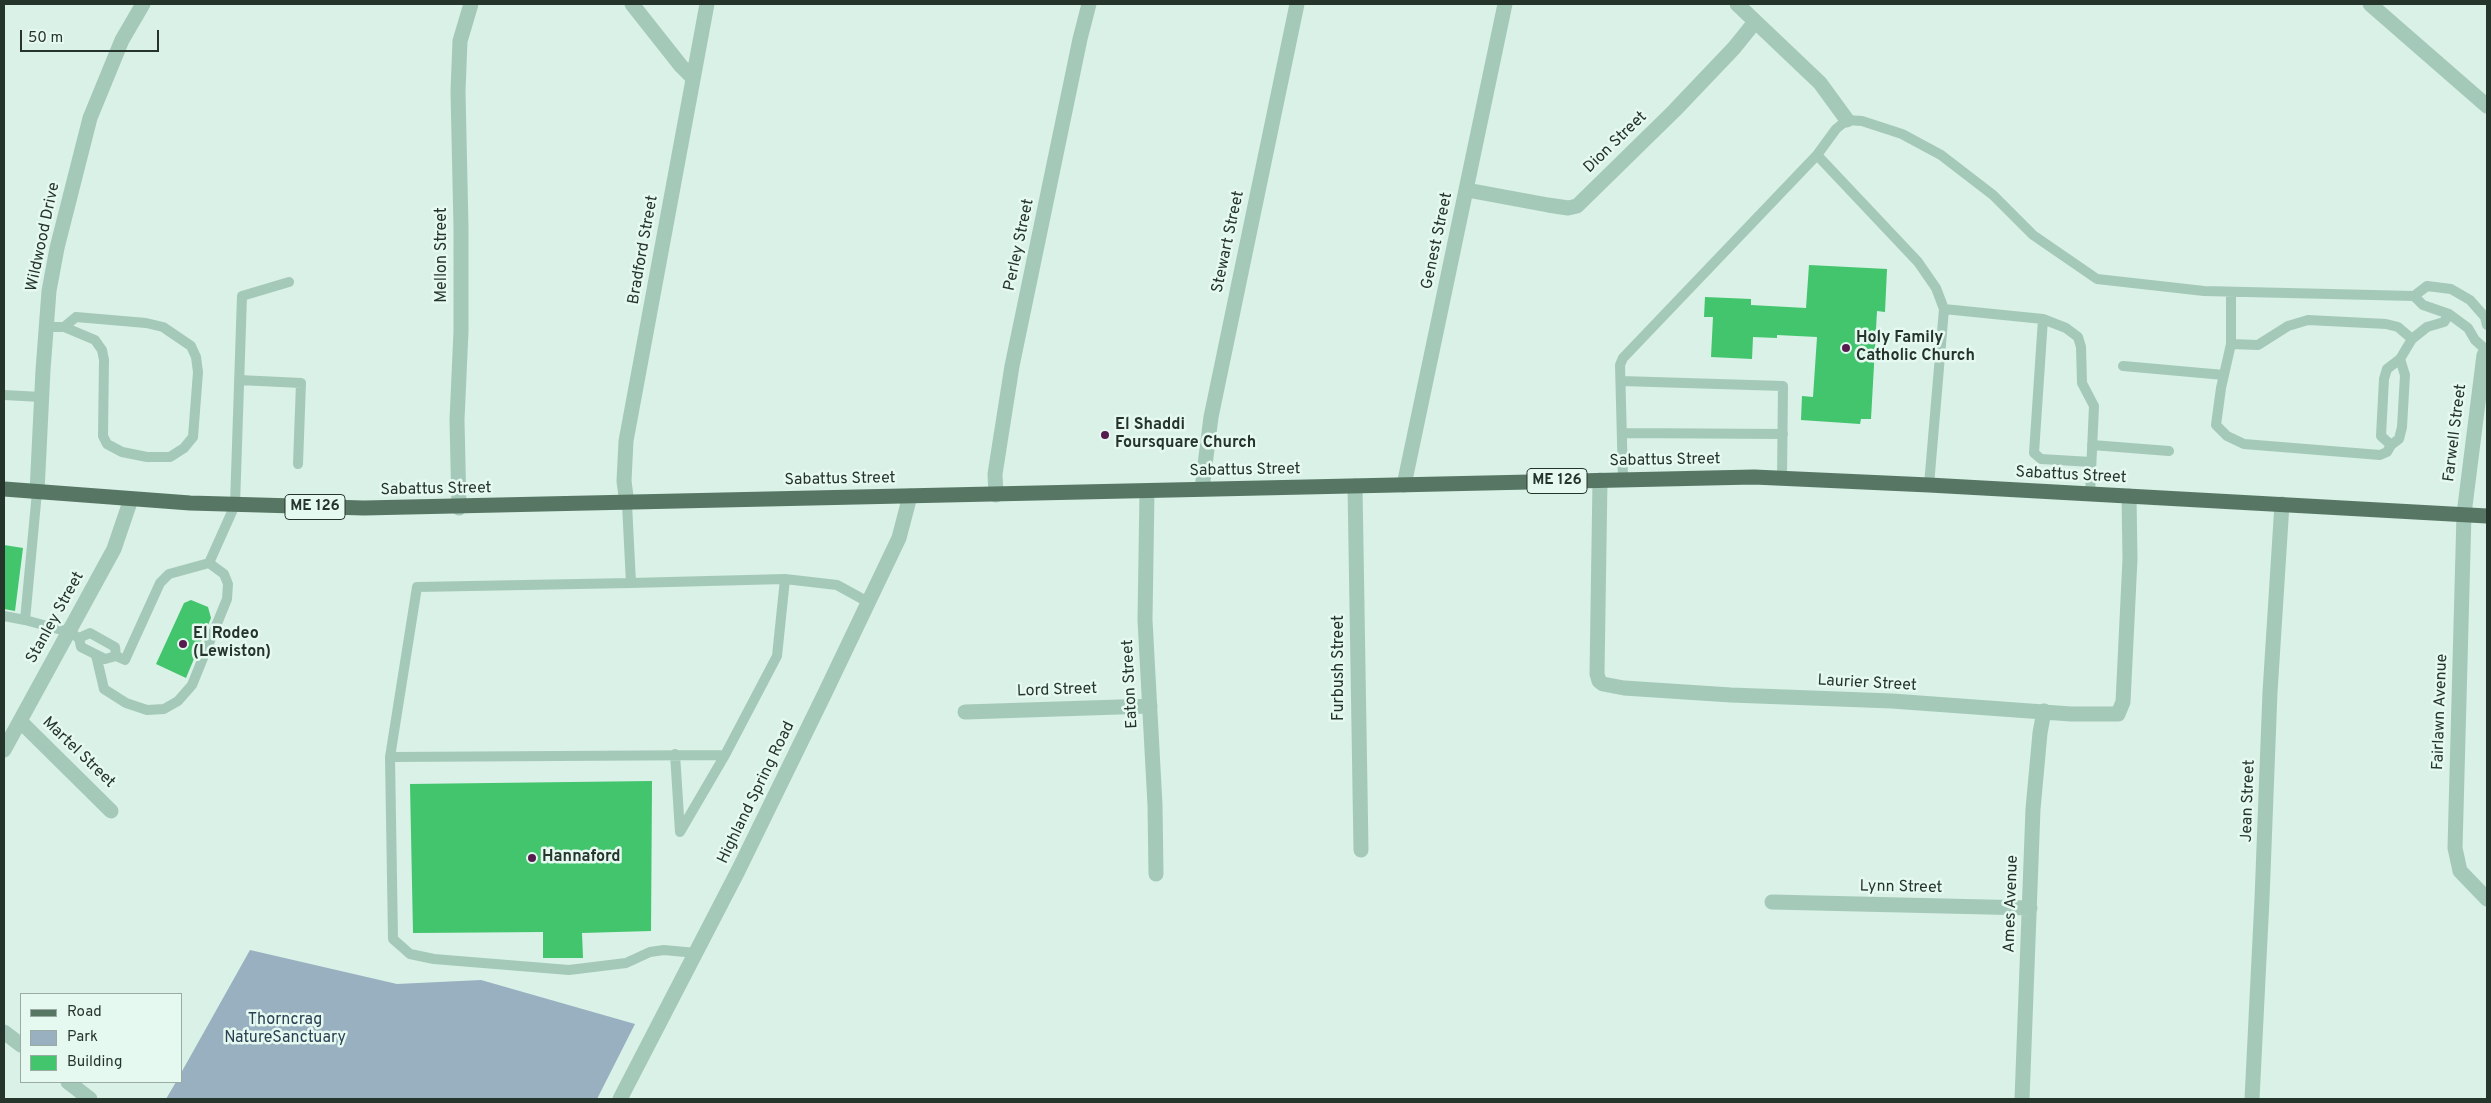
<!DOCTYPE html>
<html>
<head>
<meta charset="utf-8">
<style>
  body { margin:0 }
  #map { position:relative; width:2491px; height:1103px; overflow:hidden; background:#d9f1e7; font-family:Overpass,sans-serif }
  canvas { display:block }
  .frame { position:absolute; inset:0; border:5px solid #26352c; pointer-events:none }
  .legend { position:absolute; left:20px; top:993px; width:162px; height:90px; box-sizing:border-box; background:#e5f9f1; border:1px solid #99aba2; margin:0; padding:6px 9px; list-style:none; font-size:15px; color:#26352c }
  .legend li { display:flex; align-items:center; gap:10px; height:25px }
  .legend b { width:25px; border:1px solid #99aba2 }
  .scale { position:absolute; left:20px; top:30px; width:139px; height:22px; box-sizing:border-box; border:2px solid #26352c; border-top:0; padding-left:6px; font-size:15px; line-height:18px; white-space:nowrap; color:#26352c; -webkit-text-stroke:4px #e5f9f1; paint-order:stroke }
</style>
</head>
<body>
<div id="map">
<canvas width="2491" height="1103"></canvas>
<div class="frame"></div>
<ul class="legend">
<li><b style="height:6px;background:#577764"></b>Road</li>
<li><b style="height:14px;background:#99b0c0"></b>Park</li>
<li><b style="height:14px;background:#42c56c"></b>Building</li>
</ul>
<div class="scale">50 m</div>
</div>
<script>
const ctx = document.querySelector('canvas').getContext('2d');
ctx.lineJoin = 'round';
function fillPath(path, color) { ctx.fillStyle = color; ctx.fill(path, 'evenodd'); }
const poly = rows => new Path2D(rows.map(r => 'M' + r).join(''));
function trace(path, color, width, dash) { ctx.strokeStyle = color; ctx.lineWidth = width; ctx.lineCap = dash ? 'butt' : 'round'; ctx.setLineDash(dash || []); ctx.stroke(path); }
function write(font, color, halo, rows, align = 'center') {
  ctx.font = font + ' Overpass,sans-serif'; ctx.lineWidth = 5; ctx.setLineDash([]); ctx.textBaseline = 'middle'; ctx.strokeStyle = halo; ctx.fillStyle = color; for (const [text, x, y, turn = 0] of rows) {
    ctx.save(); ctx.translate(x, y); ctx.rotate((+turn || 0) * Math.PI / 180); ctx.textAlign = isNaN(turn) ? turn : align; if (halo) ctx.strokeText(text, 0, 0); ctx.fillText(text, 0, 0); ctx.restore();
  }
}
fillPath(poly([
  [250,950,397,984,481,980,635,1024,597,1099,166,1099,176,1082,181,1082,181,1073]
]), '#99b0c0');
fillPath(poly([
  [1809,265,1887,269,1885,312,1877,311,1871,419,1861,419,1860,424,1801,420,1802,396,1813,397,1817,337,1777,335,1777,338,1753,337,1752,359,1711,357,1713,317,1704,317,1705,297,1751,299,1751,305,1806,308],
  [4,545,23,548,15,611,4,609],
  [191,600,208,607,211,618,186,678,156,664,184,603],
  [652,781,651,931,582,933,583,958,543,958,543,932,413,933,410,784]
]), '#42c56c');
trace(poly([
  [1817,155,1918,262,1936,288,1944,309,1929,485],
  [2231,292,2231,344,2221,388,2216,425,2227,436,2244,444,2380,455,2387,452,2391,445],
  [2414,296,2423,305,2449,314,2468,328,2475,340,2484,348],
  [1944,309,2043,319,2066,328,2078,337,2081,347,2082,383,2094,406,2090,494],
  [2043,319,2034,453,2041,459,2091,462],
  [46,327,64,327,95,340,102,350,104,360,103,436,107,444,122,452,147,457,170,457,184,448,193,437,198,372,196,357,191,346,163,327,146,323,76,317,64,327],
  [2231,344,2258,345,2288,326,2308,320,2386,324,2398,327,2412,339],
  [2400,359,2405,375,2402,427,2399,439,2391,445,2381,436,2384,379,2387,369,2400,359,2412,339,2427,327,2444,322,2449,314],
  [2123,366,2224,375],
  [239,380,301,383,298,464],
  [1621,381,1783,386,1782,478],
  [4,395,41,397],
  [1622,433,1783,434],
  [2092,445,2169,451],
  [1623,479,1620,365,1623,358,1817,155,1836,129,1847,120,1862,121,1902,134,1941,155,1993,195,2033,235,2097,279,2204,291,2414,296,2427,286,2451,289,2470,300,2485,317,2487,325],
  [37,492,25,620,69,632,79,638,81,647,105,659,116,656,125,660,160,583,169,574,209,563,235,505,242,296,289,282],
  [627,504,631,583,417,587,390,757,725,755,777,656,785,579,631,583],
  [785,579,837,585,868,602],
  [4,616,25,620],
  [79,638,90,633,115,647,116,656],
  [96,655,104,689,126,703,147,710,164,709,178,701,192,685,227,599,228,584,224,574,209,563],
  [675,754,680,832,725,755],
  [390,757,393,939,410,954,434,959,569,970,626,963,650,952,664,950,696,953]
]), '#a5c9b8', 10);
trace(poly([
  [632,4,681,66,693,78],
  [1737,4,1820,83,1847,120],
  [2370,4,2487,106],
  [1467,190,1548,205,1568,208,1577,206,1674,111,1734,48,1755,22],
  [2484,355,2464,514,2455,848,2460,871,2487,899],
  [1600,480,1597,674,1599,681,1603,684,1624,688,1731,695,1892,701,2071,714,2118,714,2123,702,2130,559,2129,496],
  [1404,485,1505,4],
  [1355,486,1361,850],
  [1202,489,1211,417,1297,4],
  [1147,491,1145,620,1155,805,1156,874],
  [37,492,43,370,49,291,57,248,90,118,122,40,143,4],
  [996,495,995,474,1012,366,1080,39,1089,4],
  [627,504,624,481,626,441,707,4],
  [459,508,457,420,461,331,461,228,458,91,460,41,471,4],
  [965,712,1150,706],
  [20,721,111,811],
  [4,750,114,549,131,499],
  [1772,902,2030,908],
  [4,1032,21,1045],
  [68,1082,90,1099],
  [620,1099,738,871,825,693,899,538,910,496],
  [2022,1099,2033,809,2040,733,2044,711],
  [2252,1099,2262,899,2270,692,2282,504]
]), '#a5c9b8', 15);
trace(poly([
  [4,489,190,503,364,508,1754,477,1929,485,2487,516]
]), '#577764', 15);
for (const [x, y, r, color] of [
  [1846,348,5,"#561c4e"],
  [1105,435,5,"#561c4e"],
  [183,644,5,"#561c4e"],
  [532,858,5,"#561c4e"]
]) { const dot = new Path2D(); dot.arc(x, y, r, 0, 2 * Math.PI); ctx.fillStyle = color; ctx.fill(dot); trace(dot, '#e5f9f1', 2); }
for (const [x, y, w] of [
  [1557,481,60],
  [315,507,60]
]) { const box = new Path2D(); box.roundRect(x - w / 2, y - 12.5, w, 25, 4); ctx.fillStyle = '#e5f9f1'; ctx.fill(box); trace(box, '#26352c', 1); }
write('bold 15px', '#26352c', null, [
  ["ME 126",1557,481],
  ["ME 126",315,507]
]);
write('16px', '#26352c', '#e5f9f1', [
  ["Dion Street",1616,143,-44],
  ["Wildwood Drive",44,237,-78],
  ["Genest Street",1438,241,-78],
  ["Stewart Street",1229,242,-78],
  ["Perley Street",1020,245,-78],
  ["Bradford Street",644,250,-80],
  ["Mellon Street",443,255,-90],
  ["Farwell Street",2456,433,-83],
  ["Sabattus Street",1665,461,-1],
  ["Sabattus Street",1245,471,-1],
  ["Sabattus Street",2071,476,3],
  ["Sabattus Street",840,480,-1],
  ["Sabattus Street",436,490,-1],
  ["Stanley Street",56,618,-61],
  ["Furbush Street",1340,668,-90],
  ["Eaton Street",1131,684,-93],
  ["Laurier Street",1867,684,3],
  ["Lord Street",1057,691,-2],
  ["Fairlawn Avenue",2441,712,-88],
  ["Martel Street",78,753,44],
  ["Highland Spring Road",757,793,-64],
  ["Jean Street",2249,801,-88],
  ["Lynn Street",1901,888,1],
  ["Ames Avenue",2012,904,-88]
]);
write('bold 16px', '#26352c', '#e5f9f1', [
  ["Holy Family",1856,339],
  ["Catholic Church",1856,357],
  ["El Shaddi",1115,426],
  ["Foursquare Church",1115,444],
  ["El Rodeo",193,635],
  ["(Lewiston)",193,653],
  ["Hannaford",542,858]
], 'left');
write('16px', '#2a4153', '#e5f9f1', [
  ["Thorncrag",285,1021],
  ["NatureSanctuary",285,1039]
]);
</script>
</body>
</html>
